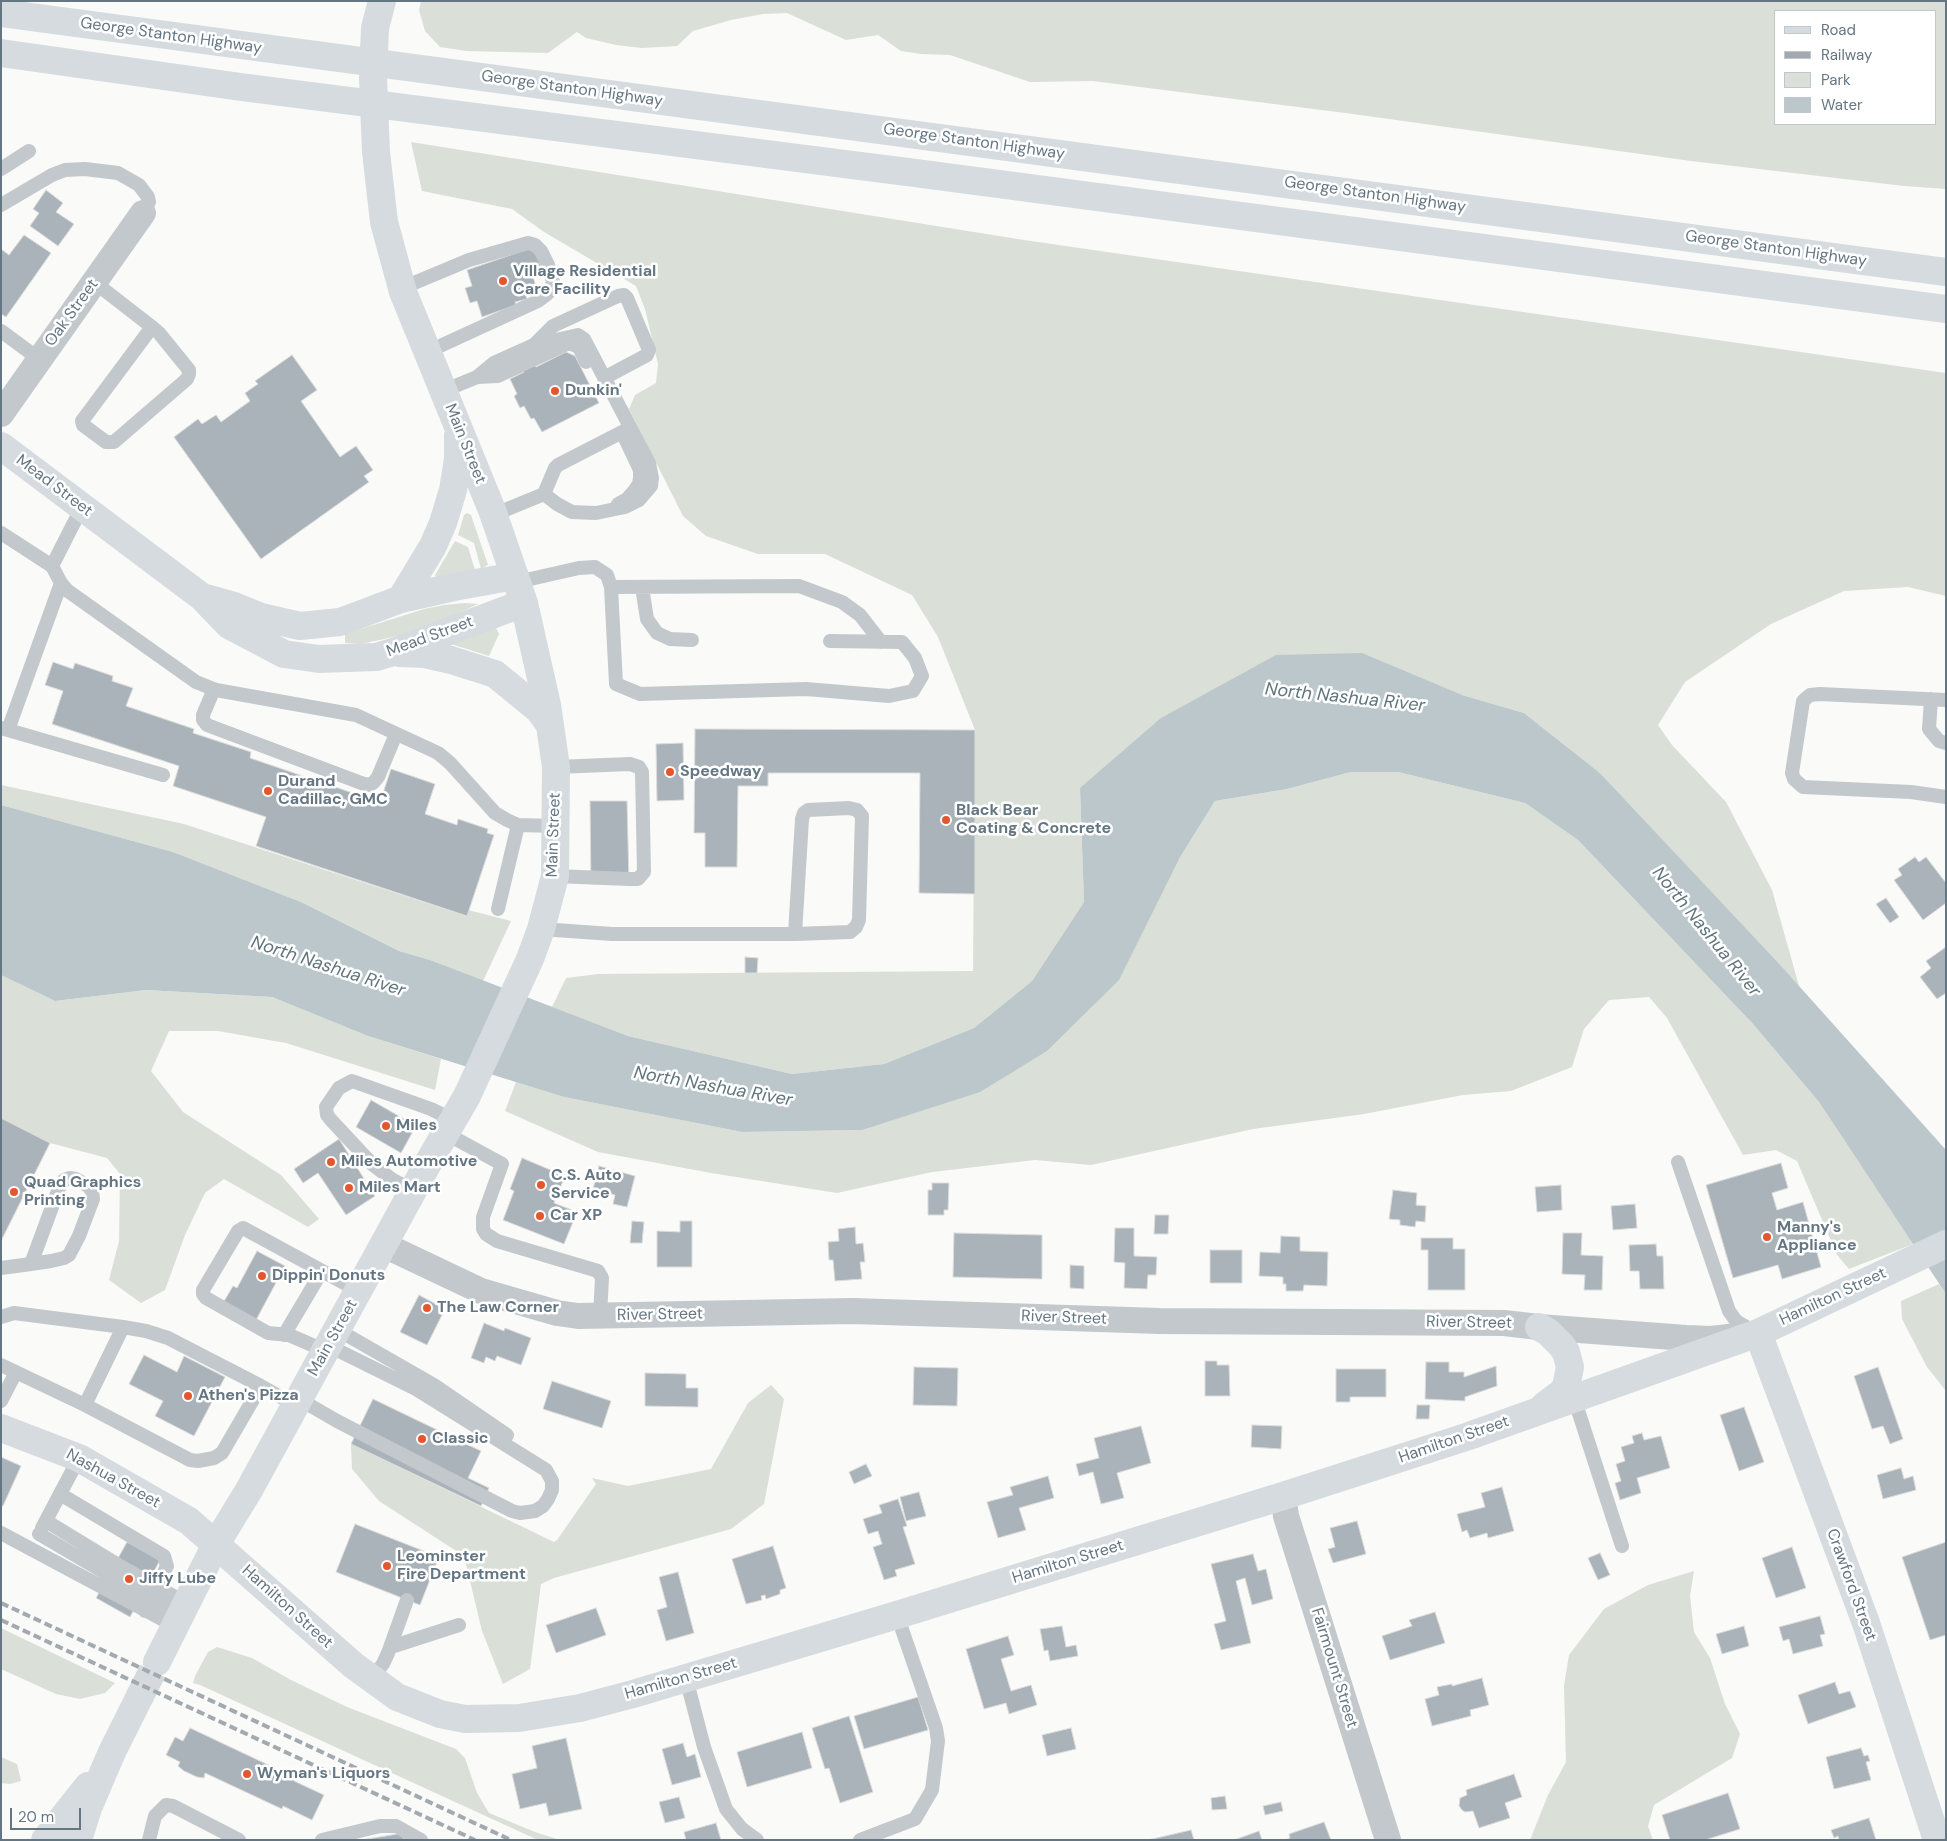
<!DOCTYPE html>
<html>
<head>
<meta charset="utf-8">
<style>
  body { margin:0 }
  #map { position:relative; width:1947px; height:1841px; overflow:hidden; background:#fafaf8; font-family:"DM Sans",sans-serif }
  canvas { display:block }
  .frame { position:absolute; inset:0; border:2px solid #657683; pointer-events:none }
  .legend { position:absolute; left:1774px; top:10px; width:162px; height:115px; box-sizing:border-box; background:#fff; border:1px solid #c1c8cd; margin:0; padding:6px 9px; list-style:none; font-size:15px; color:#657683 }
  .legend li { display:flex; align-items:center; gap:10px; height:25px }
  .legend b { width:25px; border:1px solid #c1c8cd }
  .scale { position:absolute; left:10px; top:1808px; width:71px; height:22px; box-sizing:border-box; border:2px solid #657683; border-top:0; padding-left:6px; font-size:15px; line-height:18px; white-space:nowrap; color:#657683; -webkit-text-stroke:4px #fff; paint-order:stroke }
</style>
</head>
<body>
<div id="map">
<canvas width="1947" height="1841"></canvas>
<div class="frame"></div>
<ul class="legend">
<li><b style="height:6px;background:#d6dbdf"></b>Road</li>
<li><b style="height:6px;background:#a2aab0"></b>Railway</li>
<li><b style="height:14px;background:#dadfd7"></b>Park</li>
<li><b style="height:14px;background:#bbc7cb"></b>Water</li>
</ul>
<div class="scale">20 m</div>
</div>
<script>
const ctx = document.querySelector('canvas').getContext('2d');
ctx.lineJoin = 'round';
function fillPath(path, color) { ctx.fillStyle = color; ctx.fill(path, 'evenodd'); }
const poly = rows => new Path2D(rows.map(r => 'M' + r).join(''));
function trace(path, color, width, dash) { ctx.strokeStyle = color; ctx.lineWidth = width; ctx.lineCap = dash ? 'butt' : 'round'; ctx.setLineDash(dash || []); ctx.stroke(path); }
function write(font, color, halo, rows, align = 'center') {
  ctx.font = font + ' "DM Sans",sans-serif'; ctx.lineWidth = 5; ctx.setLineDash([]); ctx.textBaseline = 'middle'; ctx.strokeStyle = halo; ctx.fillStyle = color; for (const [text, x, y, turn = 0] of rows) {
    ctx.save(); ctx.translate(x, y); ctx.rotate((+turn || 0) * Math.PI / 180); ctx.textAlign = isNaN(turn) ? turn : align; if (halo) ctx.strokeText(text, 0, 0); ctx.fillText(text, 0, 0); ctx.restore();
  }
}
fillPath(poly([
  [421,1,1946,1,1946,189,1904,186,1691,161,1353,114,1093,81,1030,82,950,55,921,54,901,51,878,35,846,40,787,13,763,14,731,20,693,31,677,46,642,48,616,45,586,38,577,32,548,53,466,51,440,47,425,31,419,10],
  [1776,11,1936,11,1936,124,1776,124],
  [411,142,1024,240,1946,373,1946,596,1908,587,1844,591,1771,624,1685,682,1658,725,1672,745,1726,802,1772,890,1799,986,1600,773,1524,713,1462,695,1080,788,1084,902,1032,981,974,1028,884,1064,792,1074,628,1036,552,1007,566,978,598,974,973,971,975,730,938,637,912,595,825,554,758,554,706,536,683,516,629,409,635,395,656,383,658,364,645,309,636,286,544,232,512,209,422,191],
  [467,513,471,515,487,562,488,565,481,569,474,543,458,535,464,515],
  [455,541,468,547,475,570,436,578,435,575],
  [465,603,478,604,435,624,407,634,361,644,345,643,345,634,424,609,444,605],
  [494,624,499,634,489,656,451,644],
  [1351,772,1398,772,1525,803,1578,840,1753,1024,1819,1102,1913,1244,1849,1269,1837,1255,1797,1161,1776,1150,1743,1155,1667,1018,1649,997,1609,1000,1584,1029,1572,1067,1511,1091,1463,1095,1364,1114,1253,1129,1091,1165,1035,1160,932,1172,837,1193,711,1173,598,1152,505,1111,516,1082,564,1097,742,1132,862,1130,1179,859,1215,801,1287,789],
  [1,785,184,824,466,916,468,910,511,921,483,981,430,960,399,951,301,902,173,852,1,805],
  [1,975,55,1001,146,990,272,997,368,1036,441,1059,435,1090,286,1043,218,1031,169,1031,151,1071,183,1112,281,1175,319,1219,308,1227,224,1179,205,1193,185,1235,165,1290,141,1303,109,1280,119,1241,120,1174,107,1158,50,1143,1,1118],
  [1939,1284,1946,1294,1946,1391,1927,1367,1902,1319,1901,1301],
  [771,1385,784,1399,764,1504,731,1529,554,1578,541,1584,530,1669,503,1684,482,1631,464,1556,379,1501,352,1469,351,1444,554,1542,557,1540,596,1484,592,1478,628,1486,711,1469,748,1403],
  [1694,1571,1690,1596,1694,1632,1710,1658,1725,1704,1740,1734,1732,1758,1654,1805,1648,1826,1653,1840,1530,1840,1548,1795,1566,1762,1564,1686,1569,1655,1604,1609,1648,1585],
  [1,1628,115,1683,105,1693,80,1699,56,1694,1,1669],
  [217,1647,252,1658,291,1680,347,1707,456,1749,465,1758,477,1793,489,1813,535,1832,560,1840,538,1840,200,1685,193,1683,195,1676,208,1652],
  [1,1757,17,1764,21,1781,10,1784,1,1783]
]), '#dadfd7');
fillPath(poly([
  [1362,653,1462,695,1524,713,1600,773,1782,967,1946,1150,1946,1294,1819,1102,1753,1024,1578,840,1525,803,1398,772,1351,772,1287,789,1215,801,1179,859,1119,980,1047,1051,980,1092,862,1130,742,1132,564,1097,368,1036,272,997,146,990,55,1001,1,975,1,805,173,852,301,902,399,951,430,960,628,1036,792,1074,884,1064,974,1028,1032,981,1084,902,1080,788,1161,718,1276,655]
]), '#bbc7cb');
const building = poly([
  [46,190,63,203,56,212,74,224,58,246,30,226,39,213,33,209,46,190],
  [24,235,51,253,6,317,1,314,1,249,9,255,24,235],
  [534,247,543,273,533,277,536,286,524,290,527,299,515,302,516,305,482,317,477,301,470,303,465,288,472,286,467,270,534,247],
  [566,352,575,356,599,403,542,432,534,418,531,419,524,406,520,408,514,396,517,394,510,379,524,372,521,367,532,361,536,367,566,352],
  [292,355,317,390,301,401,340,457,356,446,373,470,364,476,369,482,261,559,174,437,198,419,202,424,216,415,221,422,250,401,245,393,258,384,255,381,292,355],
  [53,662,73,669,75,663,113,676,112,681,133,688,126,706,194,729,193,733,251,752,250,758,385,804,387,798,382,796,391,769,435,784,425,814,457,825,458,819,488,829,487,833,494,835,467,916,256,846,266,817,173,786,179,766,52,724,63,691,45,685,53,662],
  [695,729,975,730,975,894,919,893,920,773,768,773,768,786,738,786,737,867,705,867,705,833,694,833,695,729],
  [683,743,684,800,657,801,656,744,683,743],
  [590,801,627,801,629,883,591,884,590,801],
  [1915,857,1919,862,1926,857,1946,883,1946,903,1923,920,1894,880,1902,875,1898,869,1915,857],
  [1886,898,1899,917,1890,923,1876,904,1886,898],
  [1946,947,1946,993,1937,999,1920,977,1931,968,1926,961,1946,947],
  [745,957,758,958,757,973,745,973,745,957],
  [371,1100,416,1126,401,1153,356,1127,371,1100],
  [1,1118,50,1143,1,1241,1,1118],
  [339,1139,375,1196,346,1215,318,1173,303,1183,294,1169,339,1139],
  [522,1158,565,1176,554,1203,577,1212,564,1244,503,1220,514,1191,510,1189,522,1158],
  [1781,1163,1788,1188,1772,1193,1777,1210,1803,1202,1821,1267,1782,1279,1778,1265,1733,1278,1706,1185,1781,1163],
  [599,1166,635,1176,627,1207,613,1204,615,1195,593,1189,599,1166],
  [932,1183,949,1183,948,1210,944,1210,944,1215,928,1215,928,1190,932,1190,932,1183],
  [1561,1185,1562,1210,1537,1212,1535,1187,1561,1185],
  [1393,1190,1417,1193,1416,1205,1426,1206,1425,1222,1416,1221,1415,1227,1400,1225,1400,1220,1389,1219,1393,1190],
  [1635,1204,1637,1228,1613,1230,1611,1206,1635,1204],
  [1155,1215,1169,1215,1168,1234,1154,1234,1155,1215],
  [632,1221,644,1222,642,1243,630,1243,632,1221],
  [680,1221,692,1221,692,1267,657,1267,657,1231,680,1232,680,1221],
  [855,1227,856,1244,863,1243,865,1262,860,1262,862,1279,835,1281,833,1260,829,1260,828,1242,839,1241,838,1229,855,1227],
  [1115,1228,1134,1228,1134,1256,1157,1257,1156,1275,1148,1275,1147,1289,1124,1288,1125,1263,1114,1262,1115,1228],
  [954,1233,1042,1235,1042,1279,953,1277,954,1233],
  [1563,1233,1582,1233,1581,1255,1603,1256,1602,1290,1584,1290,1585,1275,1562,1274,1563,1233],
  [1281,1236,1300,1237,1300,1251,1328,1252,1327,1286,1304,1285,1303,1291,1286,1291,1286,1284,1283,1284,1283,1277,1259,1276,1260,1252,1280,1253,1281,1236],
  [1421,1238,1453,1238,1453,1249,1465,1249,1465,1290,1428,1290,1428,1250,1421,1250,1421,1238],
  [1656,1244,1657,1256,1663,1256,1664,1289,1640,1289,1639,1271,1630,1271,1629,1245,1656,1244],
  [1210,1250,1242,1250,1242,1283,1210,1283,1210,1250],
  [257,1251,285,1266,256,1320,223,1303,233,1286,237,1288,257,1251],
  [1070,1265,1084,1266,1084,1289,1070,1288,1070,1265],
  [419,1295,445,1309,427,1345,400,1332,419,1295],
  [484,1323,504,1331,505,1328,531,1338,521,1365,497,1356,495,1361,486,1357,484,1363,471,1358,484,1323],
  [144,1355,177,1372,184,1356,225,1377,194,1436,155,1416,163,1401,129,1384,144,1355],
  [1205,1361,1217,1361,1217,1365,1229,1365,1230,1396,1205,1396,1205,1361],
  [1426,1362,1449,1362,1449,1372,1464,1372,1464,1377,1496,1366,1497,1386,1465,1397,1465,1401,1425,1399,1426,1362],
  [914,1367,958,1368,957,1406,913,1405,914,1367],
  [1878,1367,1903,1439,1890,1444,1883,1426,1872,1429,1854,1376,1878,1367],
  [1336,1369,1386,1369,1386,1397,1350,1397,1350,1402,1336,1402,1336,1369],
  [645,1373,686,1374,686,1388,698,1388,698,1407,645,1406,645,1373],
  [552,1381,611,1401,602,1428,543,1409,552,1381],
  [373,1399,481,1451,468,1478,489,1488,481,1506,351,1444,373,1399],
  [1417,1405,1430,1405,1429,1419,1416,1419,1417,1405],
  [1744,1407,1764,1462,1739,1471,1720,1415,1744,1407],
  [1252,1425,1282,1426,1281,1449,1251,1447,1252,1425],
  [1141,1426,1151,1463,1117,1473,1124,1498,1101,1504,1093,1472,1079,1476,1076,1464,1099,1458,1094,1438,1141,1426],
  [1642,1433,1644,1440,1661,1436,1670,1468,1637,1478,1641,1493,1620,1500,1615,1483,1621,1481,1616,1464,1625,1461,1621,1447,1634,1443,1632,1436,1642,1433],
  [1,1457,21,1466,3,1506,1,1506,1,1457],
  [866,1464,872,1476,854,1484,849,1472,866,1464],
  [1901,1468,1904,1479,1913,1476,1916,1490,1883,1499,1877,1475,1901,1468],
  [1048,1476,1054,1498,1019,1508,1026,1530,998,1538,987,1502,1013,1495,1010,1487,1048,1476],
  [1502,1487,1514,1531,1488,1538,1487,1533,1470,1538,1467,1530,1462,1532,1457,1514,1485,1507,1481,1493,1502,1487],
  [919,1492,926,1516,906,1521,900,1497,919,1492],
  [898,1499,907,1526,903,1527,915,1564,895,1570,897,1576,884,1580,873,1547,882,1544,878,1531,868,1534,863,1519,882,1513,879,1505,898,1499],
  [1357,1521,1366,1554,1333,1563,1328,1549,1335,1547,1330,1528,1357,1521],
  [355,1524,439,1557,420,1605,336,1572,355,1524],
  [127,1542,160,1560,130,1617,96,1598,127,1542],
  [1946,1542,1946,1635,1930,1640,1902,1557,1946,1542],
  [773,1546,786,1588,780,1590,780,1594,766,1599,765,1595,761,1596,762,1600,746,1604,732,1559,773,1546],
  [1792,1547,1806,1588,1776,1598,1762,1558,1792,1547],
  [1600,1553,1610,1575,1598,1580,1588,1558,1600,1553],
  [1253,1554,1258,1571,1266,1569,1273,1599,1252,1605,1245,1578,1236,1581,1251,1643,1221,1650,1214,1624,1226,1621,1211,1564,1253,1554],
  [678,1572,694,1633,666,1641,657,1610,667,1607,659,1577,678,1572],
  [596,1608,606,1635,556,1653,546,1625,596,1608],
  [1435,1612,1445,1643,1390,1660,1382,1636,1412,1626,1409,1620,1435,1612],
  [1820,1616,1825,1634,1820,1635,1823,1646,1793,1654,1789,1639,1783,1641,1779,1627,1820,1616],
  [1062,1626,1066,1647,1076,1645,1078,1656,1050,1661,1048,1650,1044,1651,1040,1629,1062,1626],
  [1744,1626,1749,1646,1722,1654,1716,1634,1744,1626],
  [1008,1636,1014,1655,1001,1659,1011,1691,1031,1685,1037,1705,1009,1714,1006,1703,984,1709,966,1649,1008,1636],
  [1482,1678,1489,1705,1470,1710,1471,1716,1432,1726,1425,1699,1439,1695,1437,1687,1452,1684,1452,1686,1482,1678],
  [1835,1682,1839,1694,1850,1691,1856,1707,1808,1724,1798,1695,1835,1682],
  [918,1697,928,1730,864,1749,854,1716,918,1697],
  [849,1716,873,1792,840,1803,829,1768,825,1769,812,1728,849,1716],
  [190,1728,296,1778,294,1781,324,1795,312,1820,283,1806,282,1809,205,1773,204,1778,197,1777,184,1771,178,1766,180,1762,166,1755,175,1737,183,1741,190,1728],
  [1071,1728,1076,1749,1047,1756,1042,1735,1071,1728],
  [802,1732,812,1768,747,1787,737,1752,802,1732],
  [566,1738,582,1809,549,1816,546,1803,520,1809,512,1774,537,1768,532,1746,566,1738],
  [683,1743,687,1757,695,1754,701,1777,672,1785,662,1749,683,1743],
  [1861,1748,1864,1756,1868,1755,1870,1761,1866,1762,1871,1780,1834,1789,1826,1757,1861,1748],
  [1514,1774,1522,1797,1505,1803,1510,1818,1479,1828,1473,1811,1465,1812,1462,1810,1459,1806,1460,1798,1467,1795,1466,1790,1514,1774],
  [1728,1793,1740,1829,1705,1840,1670,1840,1662,1815,1728,1793],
  [1225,1796,1227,1809,1212,1810,1211,1798,1225,1796],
  [679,1797,685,1818,665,1823,659,1802,679,1797],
  [1281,1802,1283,1811,1265,1815,1263,1806,1281,1802],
  [1869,1818,1876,1840,1839,1840,1838,1836,1834,1838,1831,1830,1869,1818],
  [1324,1822,1331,1840,1285,1840,1290,1838,1289,1834,1324,1822],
  [716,1823,721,1840,686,1840,684,1832,716,1823],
  [1191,1830,1194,1840,1148,1840,1191,1830],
  [1259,1831,1262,1840,1234,1840,1259,1831],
  [398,1834,406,1840,361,1840,398,1834]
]);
fillPath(building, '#aab3b9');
trace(building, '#dcdcda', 1);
trace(poly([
  [140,1696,157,1662]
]), '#d5d9db', 28, [28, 14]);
trace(poly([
  [1,169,29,151],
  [1,205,52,175,65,170,85,169,118,173,139,185,148,197,149,202,143,213],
  [94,282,152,327,159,333,189,370,189,374,187,379,114,442,106,442,83,425,82,421,152,327],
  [402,288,469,260,528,243,535,245,541,251,548,265,553,282,550,291,546,295,538,301,427,352],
  [1,331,39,359],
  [534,345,578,335,584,339,649,463,652,478,651,486,639,500,625,507,596,513,572,512,557,504,544,494],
  [477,377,498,376,567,344,571,344,579,347,586,362],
  [443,391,477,377,494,363,534,345,553,326,618,296,624,295,627,298,649,350,647,355,604,378],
  [618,504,627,499,634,491,639,484,640,478,640,470,623,434],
  [493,515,544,494,555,468,558,465,630,428],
  [1,533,52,566,61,583,68,591,196,682,216,690,356,715,438,753,450,763,495,813,507,820,518,825,556,826],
  [52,566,82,507],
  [517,582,579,568,595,567,607,575,611,587,616,684,640,694,806,689,889,696,913,691,922,676,915,658,902,642,830,641],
  [611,587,799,586,842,602,860,615,881,642],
  [642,587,647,619,657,633,670,639,692,640],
  [214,689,203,715,203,720,207,725,364,784,370,785,374,782,378,777,396,734],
  [1931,699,1929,729,1939,741,1946,743],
  [1946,700,1820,694,1810,695,1803,701,1792,773,1794,779,1803,787,1911,792,1946,797],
  [1,728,163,775],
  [8,730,61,583],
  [555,876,629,879,638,879,644,872,642,772,639,767,630,764,556,767],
  [498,909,518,825],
  [541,929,612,934,795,934,850,932,856,927,859,920,862,816,857,810,849,808,808,810,804,813,802,819,795,934],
  [445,1133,502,1164,483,1217,483,1229,486,1234,497,1241,598,1271,602,1278,600,1316],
  [1678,1162,1729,1311,1736,1321,1755,1332],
  [413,1191,393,1180,373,1165,331,1120,327,1115,326,1107,339,1088,352,1081,431,1109,453,1120],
  [1,1268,31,1264,51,1261,64,1258,69,1255,79,1236,93,1199,92,1191,88,1186,76,1179,70,1178,64,1180,59,1188,31,1264],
  [1,1317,14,1313,123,1327],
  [338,1330,434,1385,507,1435],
  [284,1335,322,1271],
  [326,1351,289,1335,268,1333,206,1298,203,1294,203,1290,238,1231,243,1228,359,1291],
  [1,1365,85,1405,190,1460,198,1461,214,1458,222,1453,261,1386,168,1338,146,1331,123,1327,85,1405],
  [261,1386,295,1405],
  [1574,1398,1622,1546],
  [299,1399,337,1421,512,1511,520,1513,535,1511,543,1506,548,1499,552,1490,552,1481,546,1470,416,1389,329,1346],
  [1,1401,16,1372],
  [60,1494,164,1556,167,1566,145,1611],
  [46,1521,115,1563,186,1603],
  [42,1528,79,1458],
  [1,1533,175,1626],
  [39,1534,109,1575,181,1614],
  [391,1647,459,1625],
  [686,1678,704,1747,726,1809,742,1829,757,1840],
  [371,1679,383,1664,388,1653,407,1600],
  [149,1840,155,1816,166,1805,173,1806,239,1840],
  [322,1840,380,1826,396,1826,421,1840],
  [860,1840,915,1819,932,1790,938,1741,936,1728,897,1615]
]), '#c3c8cc', 14);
trace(poly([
  [1,414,143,213],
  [384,1245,481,1291,557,1313,578,1316,853,1311,1160,1321,1504,1323,1539,1327,1686,1338,1711,1339,1737,1336],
  [1283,1496,1286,1516,1388,1840]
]), '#c3c8cc', 26);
trace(poly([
  [1539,1327,1548,1332,1561,1345,1566,1352,1570,1367,1566,1387,1560,1394,1544,1406],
  [1758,1333,1866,1623,1937,1840],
  [1,1428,79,1458,189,1521,353,1665,397,1697,440,1714,465,1719,519,1718,580,1708,633,1694,897,1615,1283,1496,1466,1437,1758,1333,1946,1244]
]), '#d6dbdf', 28);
trace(poly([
  [1,446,202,597,229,625,284,654,319,659,376,657,393,652,524,603],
  [206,598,234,606,261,617,300,626,340,622,401,599,454,587,515,576],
  [401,599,433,546,443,523,453,490,458,459,458,436],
  [399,653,425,654,451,660,495,674,539,710,550,725],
  [157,1662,216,1544,249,1490,427,1165,467,1096,530,959,541,929,555,876,556,767,547,705,524,603,492,510,403,292,384,222,376,152,373,78,375,28,382,1],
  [45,1840,88,1786],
  [78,1840,88,1808,112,1752,140,1696]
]), '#d6dbdf', 28);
trace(poly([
  [1,13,1946,272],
  [1,53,241,87,923,174,1946,309]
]), '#d6dbdf', 28);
trace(poly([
  [1,1603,511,1840],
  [1,1620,475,1840]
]), '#a2aab0', 4, [8, 4]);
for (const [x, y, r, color] of [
  [503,281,5,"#e4572e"],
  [555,391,5,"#e4572e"],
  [670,772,5,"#e4572e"],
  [268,791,5,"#e4572e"],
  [946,820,5,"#e4572e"],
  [386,1126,5,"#e4572e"],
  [331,1162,5,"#e4572e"],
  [541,1185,5,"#e4572e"],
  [349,1188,5,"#e4572e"],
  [14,1192,5,"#e4572e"],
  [540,1216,5,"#e4572e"],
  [1767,1237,5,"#e4572e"],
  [262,1276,5,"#e4572e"],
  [427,1308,5,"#e4572e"],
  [188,1396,5,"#e4572e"],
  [422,1439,5,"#e4572e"],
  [387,1566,5,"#e4572e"],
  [129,1579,5,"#e4572e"],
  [247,1774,5,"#e4572e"]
]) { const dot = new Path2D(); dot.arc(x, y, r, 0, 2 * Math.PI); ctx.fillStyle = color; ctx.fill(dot); trace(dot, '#fff', 2); }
write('16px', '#657683', '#fff', [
  ["George Stanton Highway",171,36,8],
  ["George Stanton Highway",572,89,8],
  ["George Stanton Highway",974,142,8],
  ["George Stanton Highway",1375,195,8],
  ["George Stanton Highway",1776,249,8],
  ["Oak Street",72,313,-54],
  ["Main Street",465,444,68],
  ["Mead Street",54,486,37],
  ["Mead Street",430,637,-20],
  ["Main Street",554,835,-88],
  ["Hamilton Street",1833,1297,-25],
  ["River Street",660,1315,-1],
  ["River Street",1064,1318,2],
  ["River Street",1469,1323,1],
  ["Main Street",333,1338,-61],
  ["Hamilton Street",1454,1440,-19],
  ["Nashua Street",113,1479,29],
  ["Hamilton Street",1068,1562,-17],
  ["Crawford Street",1851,1585,70],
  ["Hamilton Street",287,1607,42],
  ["Fairmount Street",1334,1668,73],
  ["Hamilton Street",681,1679,-16]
]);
write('bold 16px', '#657683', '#fff', [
  ["Village Residential",513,272],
  ["Care Facility",513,290],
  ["Dunkin'",565,391],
  ["Speedway",680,772],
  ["Durand",278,782],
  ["Cadillac, GMC",278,800],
  ["Black Bear",956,811],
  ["Coating & Concrete",956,829],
  ["Miles",396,1126],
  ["Miles Automotive",341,1162],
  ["C.S. Auto",551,1176],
  ["Service",551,1194],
  ["Quad Graphics",24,1183],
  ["Printing",24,1201],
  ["Miles Mart",359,1188],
  ["Car XP",550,1216],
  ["Manny's",1777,1228],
  ["Appliance",1777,1246],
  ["Dippin' Donuts",272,1276],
  ["The Law Corner",437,1308],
  ["Athen's Pizza",198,1396],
  ["Classic",432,1439],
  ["Leominster",397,1557],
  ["Fire Department",397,1575],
  ["Jiffy Lube",139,1579],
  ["Wyman's Liquors",257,1774]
], 'left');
write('italic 18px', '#60757c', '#fff', [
  ["North Nashua River",1345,698,6],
  ["North Nashua River",1706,932,51],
  ["North Nashua River",328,967,18],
  ["North Nashua River",713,1087,10]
]);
</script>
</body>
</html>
